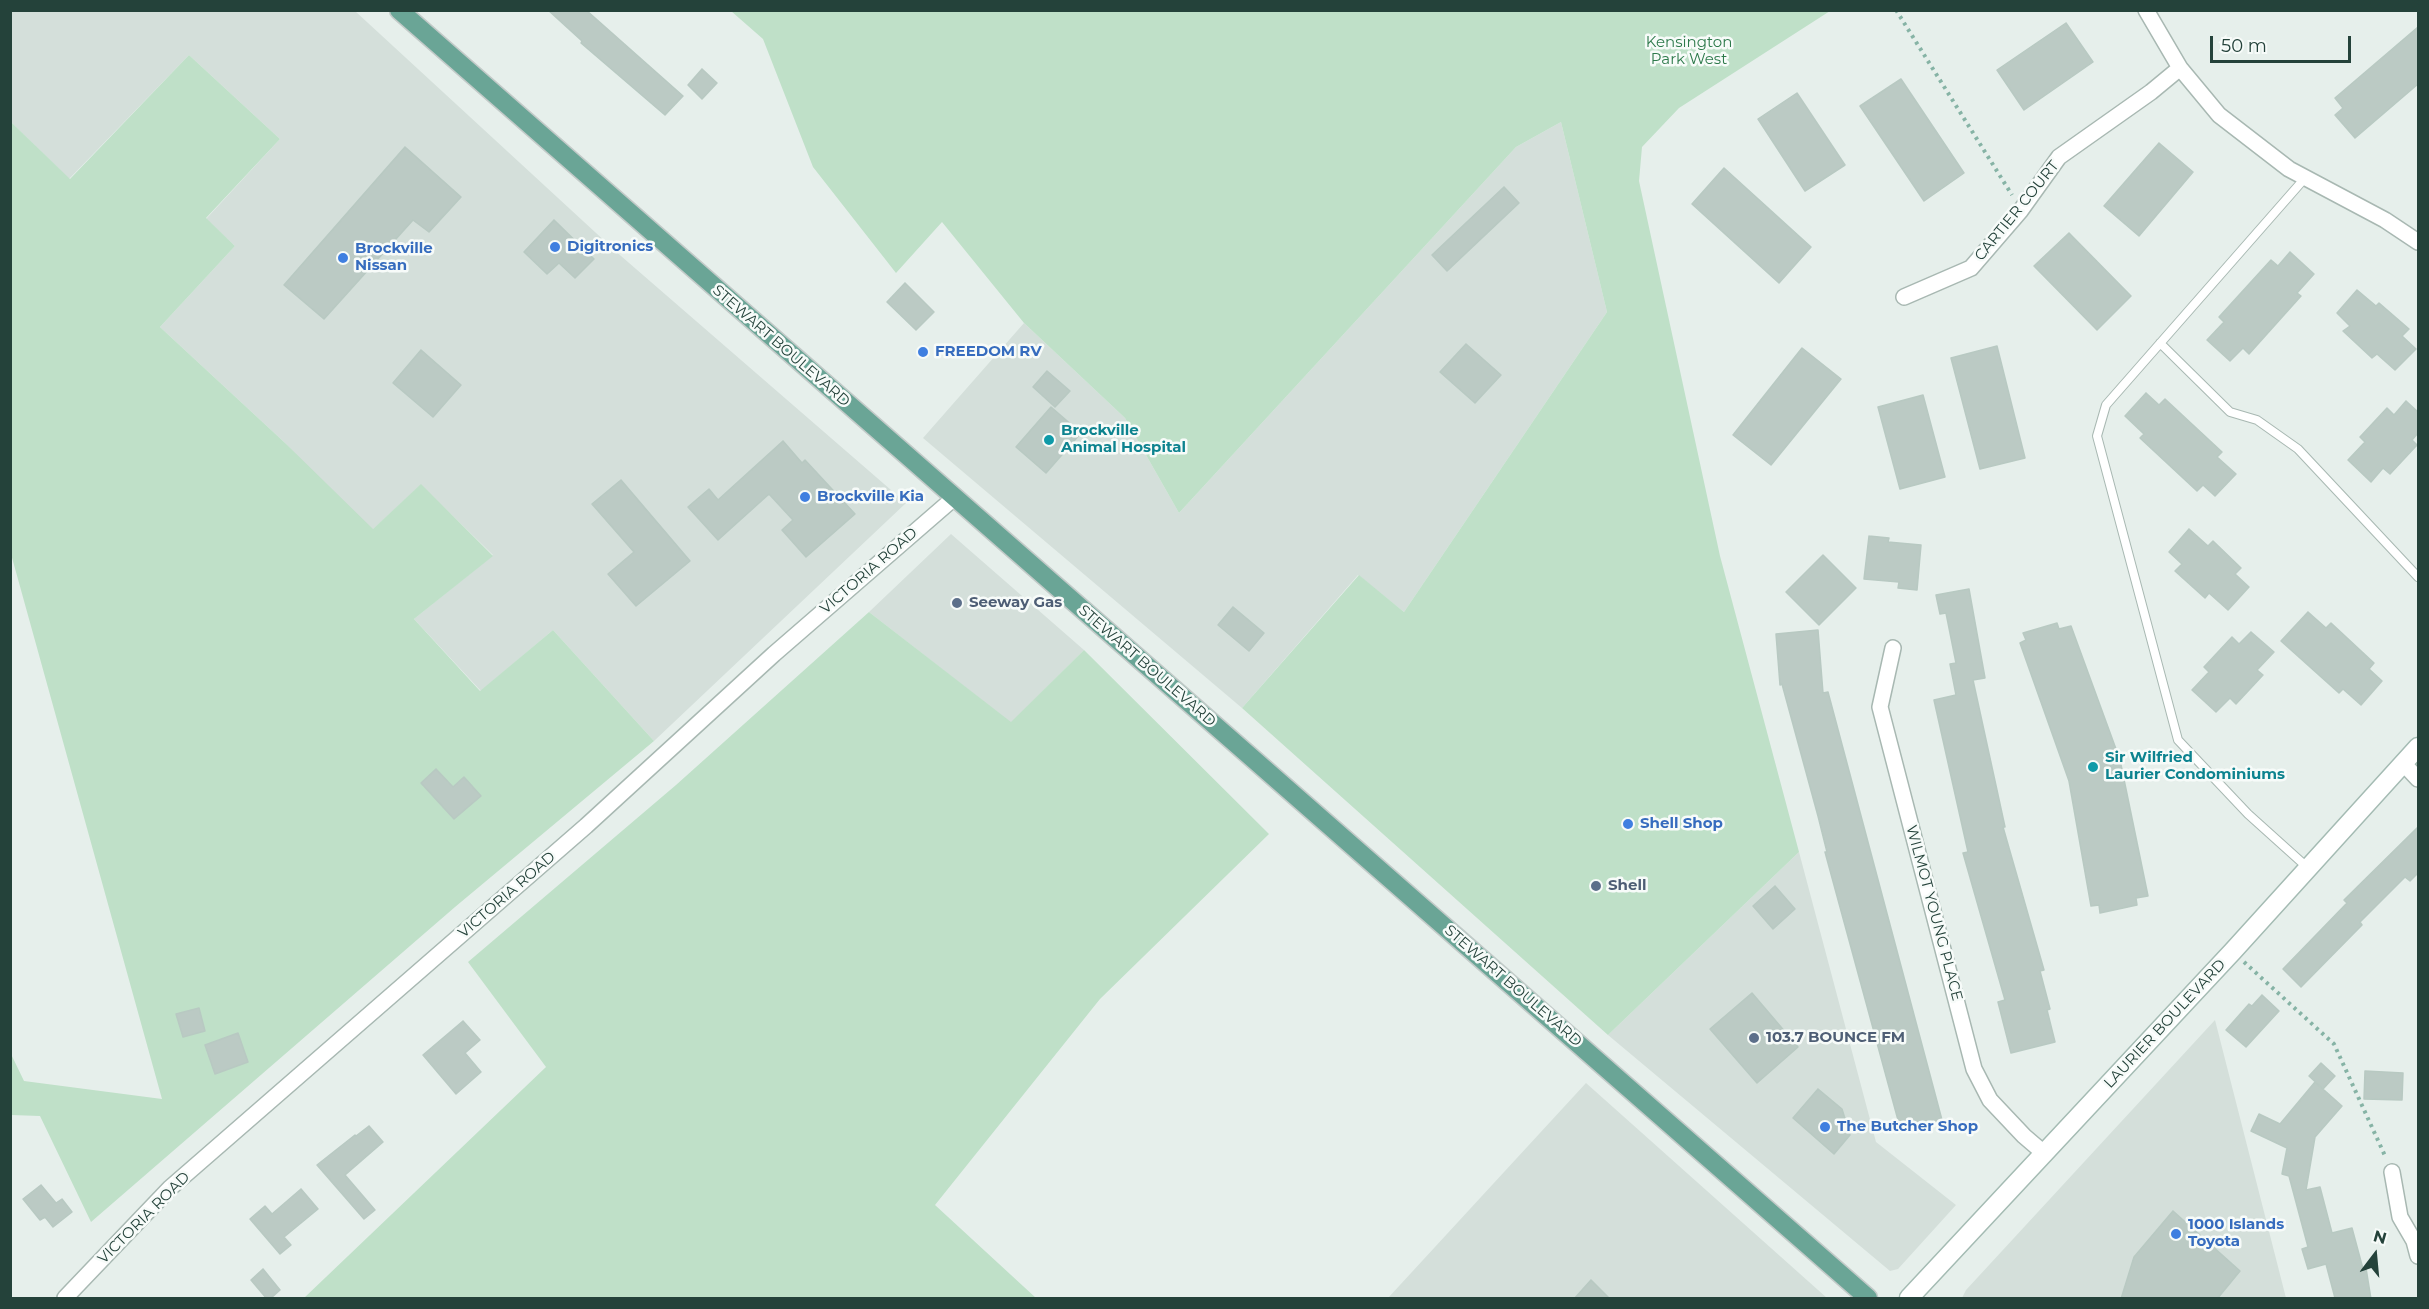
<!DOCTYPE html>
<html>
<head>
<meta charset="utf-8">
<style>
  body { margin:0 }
  #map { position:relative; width:2429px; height:1309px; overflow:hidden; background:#e6efeb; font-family:Montserrat,sans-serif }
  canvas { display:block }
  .frame { position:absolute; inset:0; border:12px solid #24423a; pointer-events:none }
  .north { position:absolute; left:2345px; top:1225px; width:60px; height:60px; -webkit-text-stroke:4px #f7fbf9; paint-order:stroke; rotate:16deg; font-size:16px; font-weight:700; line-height:24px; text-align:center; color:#24423a }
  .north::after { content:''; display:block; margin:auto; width:21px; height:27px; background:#24423a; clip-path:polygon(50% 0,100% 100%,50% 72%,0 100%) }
  .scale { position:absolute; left:2210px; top:36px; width:141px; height:27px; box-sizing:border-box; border:3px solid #24423a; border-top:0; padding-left:8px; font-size:18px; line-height:21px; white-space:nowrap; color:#24423a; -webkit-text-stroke:4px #f7fbf9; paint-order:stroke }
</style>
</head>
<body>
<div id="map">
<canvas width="2429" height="1309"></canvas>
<div class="frame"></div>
<div class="north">N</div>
<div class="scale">50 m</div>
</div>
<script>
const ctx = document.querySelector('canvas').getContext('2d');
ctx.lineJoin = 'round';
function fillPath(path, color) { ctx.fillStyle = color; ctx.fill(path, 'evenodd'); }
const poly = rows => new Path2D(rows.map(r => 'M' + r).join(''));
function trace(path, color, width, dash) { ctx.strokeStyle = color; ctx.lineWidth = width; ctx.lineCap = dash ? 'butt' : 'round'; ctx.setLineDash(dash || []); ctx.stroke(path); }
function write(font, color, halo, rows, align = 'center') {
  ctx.font = font + ' Montserrat,sans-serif'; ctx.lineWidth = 5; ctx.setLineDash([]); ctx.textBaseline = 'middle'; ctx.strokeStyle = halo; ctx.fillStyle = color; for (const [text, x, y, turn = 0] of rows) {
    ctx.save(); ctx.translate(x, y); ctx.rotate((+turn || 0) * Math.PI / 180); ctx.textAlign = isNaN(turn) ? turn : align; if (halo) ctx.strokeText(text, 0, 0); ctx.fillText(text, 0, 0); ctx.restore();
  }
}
fillPath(poly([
  [10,11,355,11,621,256,906,503,654,741,553,630,481,691,414,619,493,555,421,485,369,533,283,441,160,327,235,246,206,219,280,139,189,55,69,179,11,122],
  [1561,122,1607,312,1404,612,1358,575,1242,708,923,438,1024,323,1125,418,1179,513,1516,147],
  [951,534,1084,650,1011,723,869,612],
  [1799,852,1876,1142,1956,1205,1898,1269,1890,1271,1608,1035],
  [2215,1020,2286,1298,1962,1298,1966,1290],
  [1586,1083,1827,1298,1388,1298]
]), '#d4dfda');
fillPath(poly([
  [731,11,1830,11,1679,108,1642,147,1639,181,1720,556,1799,852,1608,1035,1242,708,1359,575,1404,612,1607,312,1561,122,1516,147,1179,513,1125,418,1024,323,942,222,896,273,813,167,763,39],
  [189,55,280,139,206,218,235,246,160,327,283,441,373,529,421,484,493,556,414,619,480,691,553,630,654,741,455,907,91,1222,40,1116,11,1115,10,1052,24,1081,162,1099,11,554,11,122,70,179],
  [869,612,1011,722,1084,650,1269,834,1100,999,935,1205,1036,1298,304,1298,546,1067,468,962,676,785]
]), '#bfe0c8');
const building = poly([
  [548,10,586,10,683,96,665,115,581,43,582,41,548,10],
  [2066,23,2093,62,2024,110,1997,70,2066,23],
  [2418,27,2418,84,2355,138,2335,115,2343,108,2335,98,2418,27],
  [702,69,717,83,702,99,688,85,702,69],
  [1901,79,1964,173,1924,201,1860,106,1901,79],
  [1797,93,1845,165,1805,191,1758,119,1797,93],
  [2159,143,2193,172,2139,236,2104,206,2159,143],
  [405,147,461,197,429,232,413,220,324,319,284,285,405,147],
  [1724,168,1811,247,1779,283,1692,204,1724,168],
  [1504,187,1519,203,1447,271,1432,255,1504,187],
  [554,220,594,259,575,278,559,263,547,274,524,252,554,220],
  [2069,233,2131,296,2097,330,2034,266,2069,233],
  [2290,252,2314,274,2297,293,2301,296,2249,354,2243,348,2230,361,2207,340,2224,322,2219,317,2271,260,2278,266,2290,252],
  [905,283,934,312,916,330,887,302,905,283],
  [2357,290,2376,306,2379,303,2409,329,2402,336,2416,349,2395,370,2377,354,2372,358,2343,331,2350,326,2337,313,2357,290],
  [1466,344,1501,375,1475,403,1440,372,1466,344],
  [1997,346,2025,458,1980,469,1951,358,1997,346],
  [1802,348,1841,379,1771,465,1733,435,1802,348],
  [421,350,461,385,433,417,393,383,421,350],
  [1047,371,1070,391,1055,407,1033,387,1047,371],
  [2146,393,2159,405,2165,399,2222,452,2217,457,2236,474,2215,496,2203,485,2197,491,2140,438,2144,434,2125,416,2146,393],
  [1923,395,1945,477,1900,489,1878,407,1923,395],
  [2406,401,2418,412,2418,433,2412,440,2417,445,2390,474,2383,468,2371,482,2348,460,2365,442,2360,437,2387,408,2394,415,2406,401],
  [1051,407,1081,433,1046,473,1016,447,1051,407],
  [783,441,802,463,805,460,855,514,806,557,782,530,793,520,769,494,718,540,688,507,709,489,718,500,783,441],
  [621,480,690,561,636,606,608,574,634,552,592,504,621,480],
  [2189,529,2208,546,2213,541,2241,568,2235,574,2249,587,2228,610,2209,593,2205,598,2175,571,2182,564,2169,552,2189,529],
  [1869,536,1889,538,1888,542,1921,545,1917,590,1898,588,1899,582,1864,579,1869,536],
  [1823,555,1856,588,1819,625,1786,592,1823,555],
  [1969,589,1985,678,1973,680,2005,827,2003,827,2044,970,2040,971,2050,1009,2047,1010,2055,1042,2011,1053,1998,1002,2005,1000,1963,853,1968,852,1934,700,1956,695,1950,664,1956,663,1946,613,1940,614,1936,595,1969,589],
  [1233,607,1264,633,1249,651,1218,625,1233,607],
  [2308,612,2326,628,2331,623,2374,663,2369,669,2382,681,2361,705,2343,689,2339,693,2281,641,2308,612],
  [2057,623,2059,629,2071,626,2120,760,2148,896,2136,898,2137,905,2100,913,2099,905,2091,906,2069,781,2020,643,2026,640,2023,633,2057,623],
  [1818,630,1823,693,1828,692,1942,1120,1901,1131,1825,852,1827,852,1818,816,1782,684,1780,685,1776,634,1818,630],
  [2251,632,2274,652,2257,670,2263,675,2236,704,2230,698,2216,712,2192,690,2209,672,2204,667,2232,637,2239,644,2251,632],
  [436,769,453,787,464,777,481,796,454,819,421,783,436,769],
  [2418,827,2418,873,2410,881,2405,877,2360,922,2362,925,2301,987,2283,969,2347,903,2344,900,2418,827],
  [1775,886,1795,909,1773,929,1753,906,1775,886],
  [1752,993,1798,1047,1757,1083,1710,1029,1752,993],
  [2262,995,2279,1011,2246,1047,2226,1030,2249,1004,2252,1006,2262,995],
  [199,1008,205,1031,183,1037,176,1014,199,1008],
  [463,1021,480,1040,465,1053,481,1072,456,1094,423,1055,463,1021],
  [238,1033,248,1062,215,1074,205,1045,238,1033],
  [2321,1063,2335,1076,2323,1089,2309,1076,2321,1063],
  [2365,1071,2403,1073,2402,1100,2364,1099,2365,1071],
  [2315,1082,2342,1106,2315,1137,2306,1190,2320,1187,2332,1233,2352,1228,2363,1269,2366,1268,2371,1299,2335,1298,2326,1264,2308,1269,2302,1249,2308,1247,2289,1176,2282,1174,2287,1148,2251,1131,2259,1114,2280,1124,2315,1082],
  [1818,1089,1842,1109,1850,1135,1834,1154,1793,1118,1818,1089],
  [369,1126,383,1142,345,1175,375,1210,364,1219,317,1165,355,1135,356,1136,369,1126],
  [41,1185,56,1203,62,1199,72,1212,53,1227,45,1217,40,1220,23,1199,41,1185],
  [301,1189,318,1209,284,1237,291,1245,280,1254,250,1219,265,1206,272,1214,301,1189],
  [2173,1211,2240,1271,2217,1299,2121,1299,2134,1257,2173,1211],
  [263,1269,280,1290,270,1299,267,1299,251,1280,263,1269],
  [1591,1280,1610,1299,1574,1299,1591,1280]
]);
fillPath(building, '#bbcac4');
trace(building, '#b8c9c2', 1.5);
const lane = poly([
  [2305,178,2106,405,2097,436,2178,740,2248,814,2308,868],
  [2160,343,2230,412,2257,420,2298,449,2418,577]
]);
const street = poly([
  [2146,10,2180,68,2219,115,2289,169,2385,220,2418,242],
  [1904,297,1971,268,2021,210,2059,157,2151,92,2180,68],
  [1893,648,1880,707,1974,1069,1990,1100,2024,1136,2045,1154],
  [2403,763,2418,779],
  [2392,1172,2400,1217,2414,1241,2418,1256],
  [65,1298,170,1188,586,826,774,654,954,498]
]);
const secondary = poly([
  [1909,1298,2233,951,2418,747]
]);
const primary = poly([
  [399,10,1868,1298]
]);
trace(lane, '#a8b8b2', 10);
trace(street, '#a8b8b2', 18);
trace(secondary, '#a4bbb3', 21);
trace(primary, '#c2cac8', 21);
trace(poly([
  [1896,10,2012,195],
  [2244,962,2334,1044,2386,1158]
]), '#86b3a5', 4, [3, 4.5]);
trace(lane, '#fff', 8);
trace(street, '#fff', 15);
trace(secondary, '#fff', 18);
trace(primary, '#6aa596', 18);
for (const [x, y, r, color] of [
  [555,247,6,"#3f7fe0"],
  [343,258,6,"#3f7fe0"],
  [923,352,6,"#3f7fe0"],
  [1049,440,6,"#0f9aa8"],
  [805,497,6,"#3f7fe0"],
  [957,603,6,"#5c6f8a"],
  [2093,767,6,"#0f9aa8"],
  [1628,824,6,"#3f7fe0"],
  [1596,886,6,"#5c6f8a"],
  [1754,1038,6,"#5c6f8a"],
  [1825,1127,6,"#3f7fe0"],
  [2176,1234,6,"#3f7fe0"]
]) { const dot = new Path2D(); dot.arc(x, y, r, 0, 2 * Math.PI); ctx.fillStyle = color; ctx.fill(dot); trace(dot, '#f7fbf9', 2); }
write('15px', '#2d7a4b', '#f7fbf9', [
  ["Kensington",1689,43],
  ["Park West",1689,60]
]);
write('15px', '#24423a', '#f7fbf9', [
  ["CARTIER COURT",2017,211,-51],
  ["STEWART BOULEVARD",781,346,41],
  ["VICTORIA ROAD",869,571,-41],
  ["STEWART BOULEVARD",1147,666,41],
  ["VICTORIA ROAD",507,895,-41],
  ["WILMOT YOUNG PLACE",1934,913,75],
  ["STEWART BOULEVARD",1513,986,41],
  ["LAURIER BOULEVARD",2165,1024,-47],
  ["VICTORIA ROAD",144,1218,-45]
]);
write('bold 15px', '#366cbe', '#f7fbf9', [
  ["Digitronics",567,247],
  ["Brockville",355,249],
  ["Nissan",355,266],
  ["FREEDOM RV",935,352],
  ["Brockville Kia",817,497],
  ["Shell Shop",1640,824],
  ["The Butcher Shop",1837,1127],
  ["1000 Islands",2188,1225],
  ["Toyota",2188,1242]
], 'left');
write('bold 15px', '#0d838f', '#f7fbf9', [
  ["Brockville",1061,431],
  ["Animal Hospital",1061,448],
  ["Sir Wilfried",2105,758],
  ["Laurier Condominiums",2105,775]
], 'left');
write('bold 15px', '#4e5e75', '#f7fbf9', [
  ["Seeway Gas",969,603],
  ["Shell",1608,886],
  ["103.7 BOUNCE FM",1766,1038]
], 'left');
</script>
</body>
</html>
